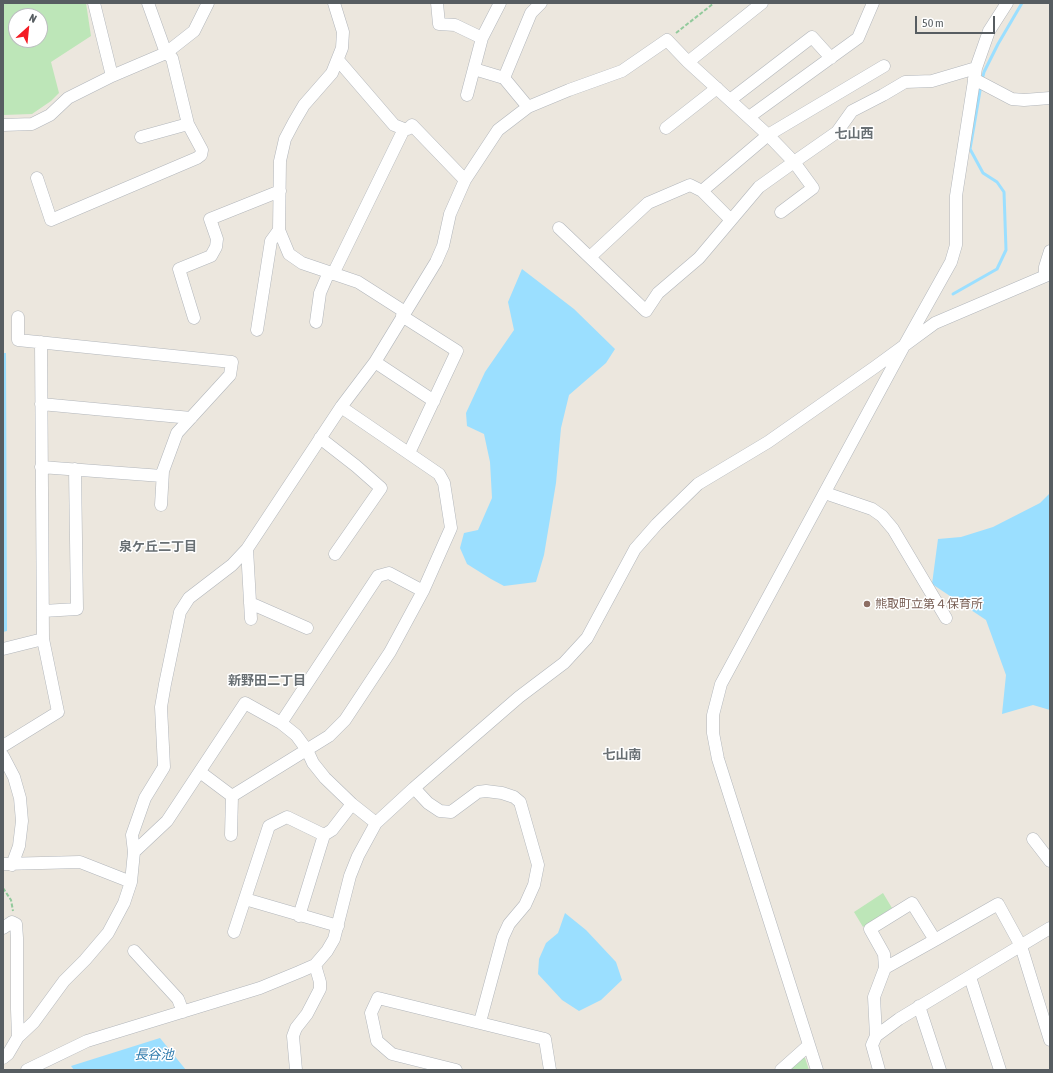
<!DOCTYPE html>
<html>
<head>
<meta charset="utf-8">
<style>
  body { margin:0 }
  #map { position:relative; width:1053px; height:1073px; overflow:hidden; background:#ece7de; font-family:"Asap Condensed",sans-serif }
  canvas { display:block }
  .frame { position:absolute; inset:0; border:4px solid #575d61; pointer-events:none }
  .north { position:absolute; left:8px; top:8px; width:40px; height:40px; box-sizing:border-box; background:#fff; border:1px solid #bcbec0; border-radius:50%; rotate:27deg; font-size:11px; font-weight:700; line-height:16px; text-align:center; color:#575d61 }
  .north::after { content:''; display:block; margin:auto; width:14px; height:18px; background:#f41c24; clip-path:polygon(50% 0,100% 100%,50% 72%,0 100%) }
  .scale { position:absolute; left:915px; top:16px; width:80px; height:18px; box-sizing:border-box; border:2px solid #575d61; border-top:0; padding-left:5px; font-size:12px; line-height:14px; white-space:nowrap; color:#575d61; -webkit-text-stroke:3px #fff; paint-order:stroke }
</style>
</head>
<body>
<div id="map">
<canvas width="1053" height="1073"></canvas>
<div class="frame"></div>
<div class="north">N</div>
<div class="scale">50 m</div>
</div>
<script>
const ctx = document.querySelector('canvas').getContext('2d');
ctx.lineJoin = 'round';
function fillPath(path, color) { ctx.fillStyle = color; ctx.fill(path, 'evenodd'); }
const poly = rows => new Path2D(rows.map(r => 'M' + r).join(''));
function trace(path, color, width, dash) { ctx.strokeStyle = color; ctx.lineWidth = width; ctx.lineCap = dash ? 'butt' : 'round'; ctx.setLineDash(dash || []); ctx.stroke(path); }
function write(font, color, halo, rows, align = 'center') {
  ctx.font = font + ' "Asap Condensed","Noto Sans JP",sans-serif'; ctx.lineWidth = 3; ctx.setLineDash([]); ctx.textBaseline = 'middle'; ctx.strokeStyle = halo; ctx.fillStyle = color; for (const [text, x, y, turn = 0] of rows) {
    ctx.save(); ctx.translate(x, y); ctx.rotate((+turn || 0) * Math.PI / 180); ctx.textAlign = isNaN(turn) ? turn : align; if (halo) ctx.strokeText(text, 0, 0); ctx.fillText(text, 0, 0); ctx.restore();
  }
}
fillPath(poly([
  [3,3,86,3,91,36,51,62,59,93,51,101,32,114,3,115],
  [16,16,40,16,40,40,16,40],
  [883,893,892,908,863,927,854,912],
  [801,1057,805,1058,809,1070,785,1070]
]), '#bde6b8');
fillPath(poly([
  [522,269,574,309,615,349,606,363,569,395,561,428,556,483,544,555,536,582,504,586,491,579,467,564,460,548,464,533,478,530,492,498,490,462,484,434,467,426,466,413,485,372,514,330,508,302],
  [3,353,6,353,7,631,3,632],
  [1050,493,1050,710,1033,705,1002,714,1006,675,986,620,932,584,938,539,961,537,993,527,1040,503],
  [565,913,586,930,616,962,622,980,601,1000,579,1011,562,1000,538,974,539,959,546,943,558,933],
  [160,1038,186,1070,74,1070,71,1066]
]), '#9bdfff');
trace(poly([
  [982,80,984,72,998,44,1022,3],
  [953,294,997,269,1006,250,1004,192,997,182,983,173,970,149,981,85]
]), '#9bdfff', 3);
const minor = poly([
  [94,3,112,76],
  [334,3,343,32,342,48,332,73,304,105,294,122,285,139,280,161,279,230,289,254,302,263,358,282,405,312],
  [437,3,439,24,455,25,482,38],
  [338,60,394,125,404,129,408,129,412,125,465,180],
  [688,62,762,3],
  [474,69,504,78],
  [974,79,1012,99,1024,100,1050,98],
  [467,95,482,38,500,3],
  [730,100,812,37,831,58],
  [528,107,504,78,531,13,541,3],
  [749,117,858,38,873,3],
  [3,125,32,124,50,115,68,98,112,76,166,53,194,31,208,3],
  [666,128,717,88],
  [141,137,188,124,172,58,166,53,148,3],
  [37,178,51,220,197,158,201,155,202,150,188,124],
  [702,191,768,135,884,66],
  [559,228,646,311,658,293,699,258,759,187,794,162,813,188,781,212],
  [590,257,648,203,690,185,702,191,731,220],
  [333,274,404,129],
  [1045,276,1045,267,1050,251],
  [402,316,457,351,409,453],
  [18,317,18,340,232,362,230,375,177,433,163,471,161,505],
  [194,318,179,269,211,256,216,247,217,239,210,219,280,191],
  [316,322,320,293,329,272],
  [257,330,271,241,279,230],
  [375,362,434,401],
  [41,404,191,418],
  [320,438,356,466,381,488,335,554],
  [41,467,162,476],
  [825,493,872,509,882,516,893,529,946,618],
  [247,549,251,619],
  [250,603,307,628],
  [43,611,77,609,75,469],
  [3,649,43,639],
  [281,723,378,576,389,573,423,591],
  [3,746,58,712,43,639,41,342],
  [3,756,14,777,20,798,22,821,19,846,12,865],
  [200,772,232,796,231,835],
  [414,788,428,803,440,811,451,812,478,792,486,791,502,793,514,797,520,802,538,865,534,885,525,905,509,924,503,937,480,1022],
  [232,796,329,736,345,720,390,652,423,591,451,528,444,483,439,474,341,407],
  [1033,839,1050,861],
  [134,852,167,821,245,703,281,723,296,735,307,750,313,763,325,778,352,804,376,823],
  [3,864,80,862,131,882],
  [245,899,338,926],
  [299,916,324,835,332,830,352,804],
  [3,928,12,922,16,924,17,938,17,1009,18,1037],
  [234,932,269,826,287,817,324,835],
  [134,951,178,999,183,1012],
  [885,968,935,940],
  [970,977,1000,1070],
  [919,1006,940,1070],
  [876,1036,899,1019,1050,928],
  [3,1058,8,1054,18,1037,34,1022,64,981,85,960,108,933,124,903,131,882,134,852,132,835,145,798,164,767,161,707,165,684,180,612,189,598,232,565,247,549,341,407,375,362,436,262,443,246,450,214,465,180,498,130,528,107,569,90,622,71,667,40,688,62,768,135,794,162,837,132,852,111,883,95,905,82,932,81,976,68],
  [27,1070,87,1041,260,988,299,972,315,965,327,951,334,939,350,876,358,856,376,823,414,788,519,697,564,663,587,638,635,549,657,524,698,484,768,442,875,367,935,323,1050,274],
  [296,1070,293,1036,296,1028,307,1014,320,989,320,982,315,965],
  [456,1070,392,1054,377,1041,371,1013,378,998,545,1039,550,1070],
  [781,1070,809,1045],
  [817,1070,718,759,713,733,713,715,721,684,904,346,951,262,956,245,956,196,976,68,989,31,1007,3],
  [879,1070,872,1045,876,1036,874,997,885,968,884,954,870,929,912,903,935,940,998,904,1021,946,1050,1040]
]);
trace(minor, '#b2b6bb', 13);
trace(poly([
  [676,33,714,3],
  [3,888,11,900,13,911]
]), '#92ca9c', 2, [4, 2]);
trace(minor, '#fff', 12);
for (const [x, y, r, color] of [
  [867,604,4,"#8d6e63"]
]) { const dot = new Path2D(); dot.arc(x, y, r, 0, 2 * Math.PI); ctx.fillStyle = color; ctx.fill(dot); trace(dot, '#fff', 1.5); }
write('12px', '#785e54', '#fff', [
  ["熊取町立第４保育所",875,604]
], 'left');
write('bold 13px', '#686f73', '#fff', [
  ["七山西",854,134],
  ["泉ケ丘二丁目",158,547],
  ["新野田二丁目",267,681],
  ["七山南",622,755]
]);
write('italic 13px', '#317cad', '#fff', [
  ["長谷池",154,1055]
]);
</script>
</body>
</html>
